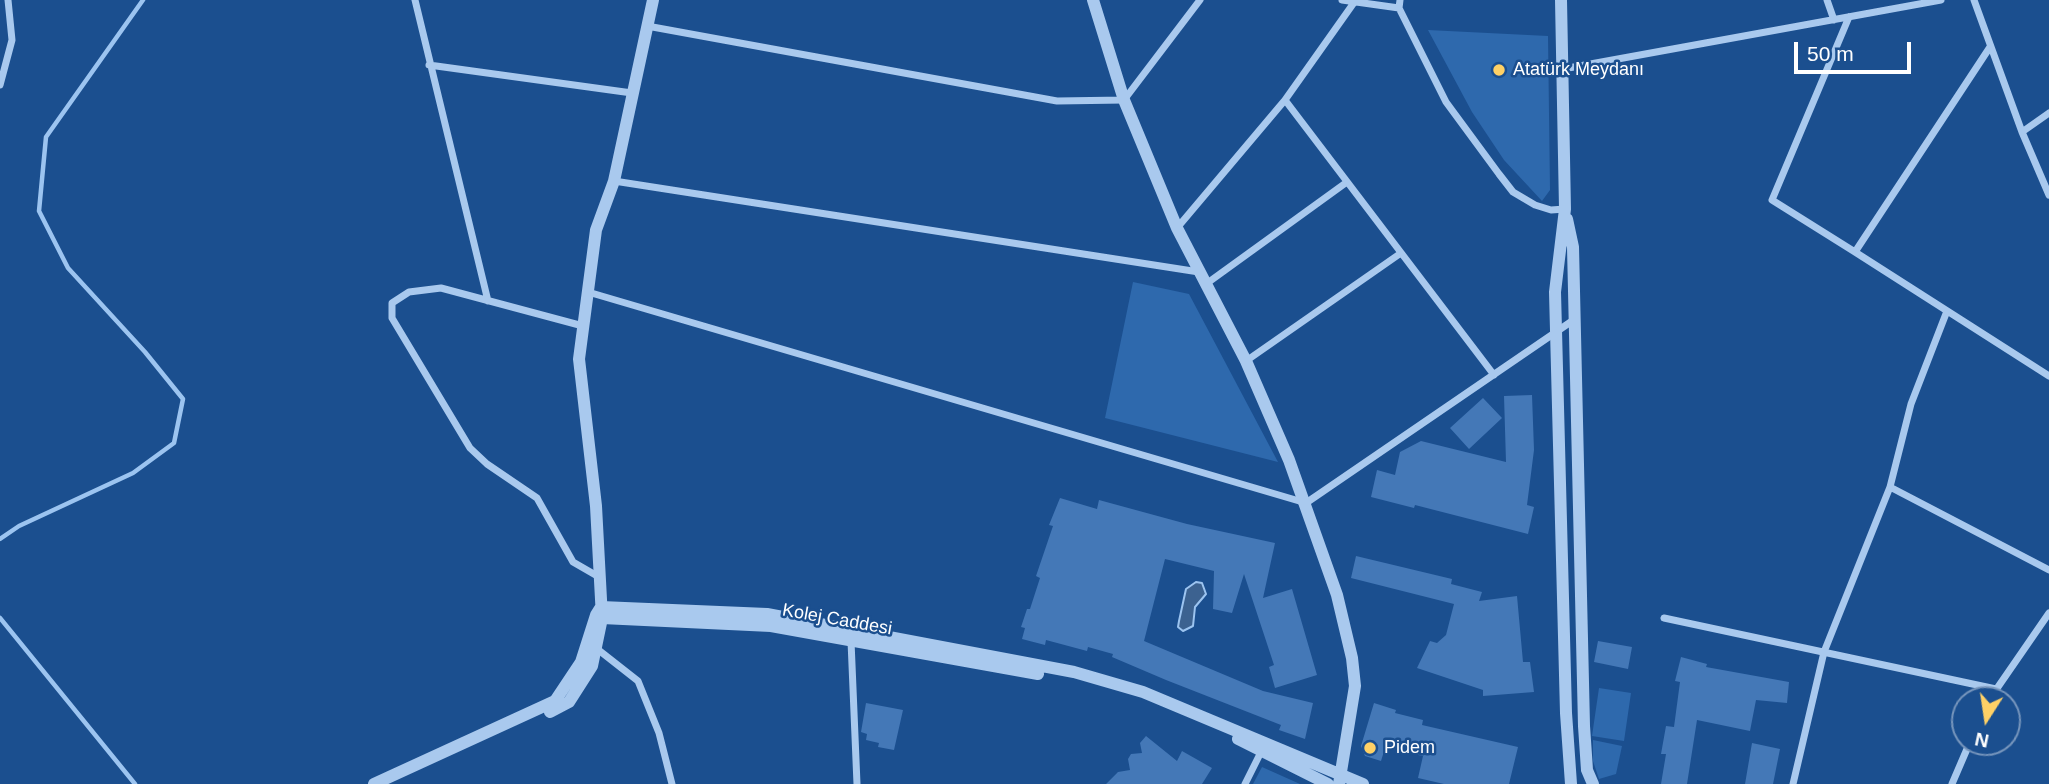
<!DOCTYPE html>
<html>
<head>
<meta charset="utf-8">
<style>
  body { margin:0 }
  #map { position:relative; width:2049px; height:784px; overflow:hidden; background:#1b4f8f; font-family:Helvetica,sans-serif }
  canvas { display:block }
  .north { position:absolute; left:1951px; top:686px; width:70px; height:70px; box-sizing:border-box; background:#1b4f8f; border:2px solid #7695bc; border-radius:50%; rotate:192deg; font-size:19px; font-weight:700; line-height:28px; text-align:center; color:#fff }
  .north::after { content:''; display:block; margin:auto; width:24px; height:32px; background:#ffd166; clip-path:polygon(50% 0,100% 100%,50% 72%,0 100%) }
  .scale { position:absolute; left:1794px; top:42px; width:117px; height:32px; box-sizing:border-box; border:4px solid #fff; border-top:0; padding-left:9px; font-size:21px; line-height:24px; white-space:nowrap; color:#fff; -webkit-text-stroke:5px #1b4f8f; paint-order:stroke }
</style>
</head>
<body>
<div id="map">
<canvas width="2049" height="784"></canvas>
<div class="north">N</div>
<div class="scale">50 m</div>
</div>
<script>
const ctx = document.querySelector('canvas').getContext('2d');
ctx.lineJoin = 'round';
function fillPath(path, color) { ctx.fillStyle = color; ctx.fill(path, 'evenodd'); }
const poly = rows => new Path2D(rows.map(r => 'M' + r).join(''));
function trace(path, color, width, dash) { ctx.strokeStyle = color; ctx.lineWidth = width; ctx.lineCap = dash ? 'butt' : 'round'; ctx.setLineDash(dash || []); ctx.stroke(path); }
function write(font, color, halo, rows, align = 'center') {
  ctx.font = font + ' Helvetica,sans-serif'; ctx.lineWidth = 5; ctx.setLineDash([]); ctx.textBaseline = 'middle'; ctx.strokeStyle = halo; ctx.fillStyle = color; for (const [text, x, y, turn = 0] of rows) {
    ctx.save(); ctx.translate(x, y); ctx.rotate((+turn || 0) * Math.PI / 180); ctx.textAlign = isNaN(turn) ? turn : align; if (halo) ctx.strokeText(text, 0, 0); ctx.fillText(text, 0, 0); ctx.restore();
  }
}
fillPath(poly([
  [1428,30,1548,36,1550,190,1542,201,1504,160,1472,112],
  [1133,282,1189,294,1278,462,1105,418],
  [1599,688,1631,693,1624,741,1592,736],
  [1593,740,1622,746,1616,774,1599,779,1593,761],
  [1262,767,1300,784,1253,784]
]), '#2e69ad');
const water = poly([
  [1196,582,1202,583,1206,594,1195,607,1193,626,1183,631,1178,627,1179,621,1186,589,1196,582]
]);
fillPath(water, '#3c6290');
trace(water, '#9cc4f0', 2);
trace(poly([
  [0,539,19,526,133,473,174,443,183,399,145,352,68,268,39,211,46,137,143,0],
  [0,618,135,784]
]), '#9cc4f0', 4.5);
fillPath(poly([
  [1532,395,1534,450,1527,505,1534,507,1528,534,1415,505,1414,508,1371,497,1377,470,1395,475,1400,452,1421,441,1506,462,1504,396],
  [1483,398,1502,418,1469,449,1450,428],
  [1060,498,1097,509,1099,500,1187,524,1275,543,1263,598,1292,589,1317,675,1275,688,1269,667,1274,665,1244,574,1232,613,1213,609,1214,571,1165,559,1144,641,1263,691,1313,703,1305,739,1279,730,1281,725,1166,680,1112,657,1113,654,1088,647,1087,651,1046,640,1045,645,1022,639,1025,628,1021,627,1027,609,1030,609,1040,578,1036,576,1053,526,1049,525],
  [1356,556,1452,579,1451,584,1482,592,1479,601,1517,596,1523,662,1530,662,1534,692,1483,696,1483,690,1417,668,1430,641,1437,643,1446,635,1454,604,1351,578],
  [1598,641,1632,647,1628,669,1594,662],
  [1681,657,1707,664,1706,667,1789,682,1787,703,1756,700,1750,731,1697,720,1687,784,1661,784,1666,754,1661,754,1666,726,1674,727,1680,682,1675,681],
  [866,703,903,710,894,750,878,747,879,743,866,740,867,734,861,732],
  [1374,703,1396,710,1395,713,1423,720,1422,725,1518,747,1509,784,1444,784,1418,778,1423,756,1385,748,1381,761,1365,756,1361,746],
  [1146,736,1177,761,1182,751,1212,768,1202,784,1106,784,1118,772,1130,770,1128,759,1131,754,1142,753,1140,743],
  [1752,743,1780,749,1773,784,1745,784]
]), '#4478b7');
trace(poly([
  [415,0,488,301],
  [1342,0,1399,8],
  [1400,0,1399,8,1446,102,1499,174,1513,192,1535,205,1551,210,1565,209],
  [1827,0,1834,20],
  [1974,0,2022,132,2049,195],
  [1849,17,1772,200,1855,252],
  [647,26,1057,101,1124,100,1200,0],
  [1990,47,1855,252,2049,376],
  [429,65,632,93],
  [1563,69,1941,0],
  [0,85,12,40,8,0],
  [1285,100,1494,375],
  [2022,132,2049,113],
  [614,181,1199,272],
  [1177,228,1285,100,1353,4],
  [1206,284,1347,182],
  [588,292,1306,503,1575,319],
  [583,326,441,288,409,292,392,303,392,318,470,448,487,464,537,498,573,562,599,577],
  [1246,361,1401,253],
  [1890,487,2049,570],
  [1664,618,1996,689],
  [851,641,857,784],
  [596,648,638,681,659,733,672,784],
  [1989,700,2049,613],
  [1245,784,1262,750],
  [1793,784,1824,652,1890,487,1911,404,1947,311],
  [1952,784,1970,742]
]), '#a9c9ee', 7);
trace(poly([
  [1093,0,1124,100,1177,228,1246,361,1289,460,1337,595,1352,658,1355,686,1339,784],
  [1561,0,1565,209,1555,292,1566,713,1571,784],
  [1567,219,1573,247,1584,726,1587,770,1593,784],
  [602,618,771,626,1038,674],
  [550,712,569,702,592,666,602,618,596,506,579,359,596,230,614,181,653,0],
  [1238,739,1328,784],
  [374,784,555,701,581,662,596,615,601,607,767,614,1074,672,1143,692,1363,784]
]), '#a9c9ee', 12);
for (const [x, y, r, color] of [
  [1499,70,7,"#ffd166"],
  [1370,748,7,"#ffd166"]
]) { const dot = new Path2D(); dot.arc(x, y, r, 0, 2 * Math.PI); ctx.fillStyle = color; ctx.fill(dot); trace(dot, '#1b4f8f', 2.5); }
write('18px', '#fff', '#1b4f8f', [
  ["Atatürk Meydanı",1513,70],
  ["Pidem",1384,748]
], 'left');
write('18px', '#fff', '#1b4f8f', [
  ["Kolej Caddesi",837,620,10]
]);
</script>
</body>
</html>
